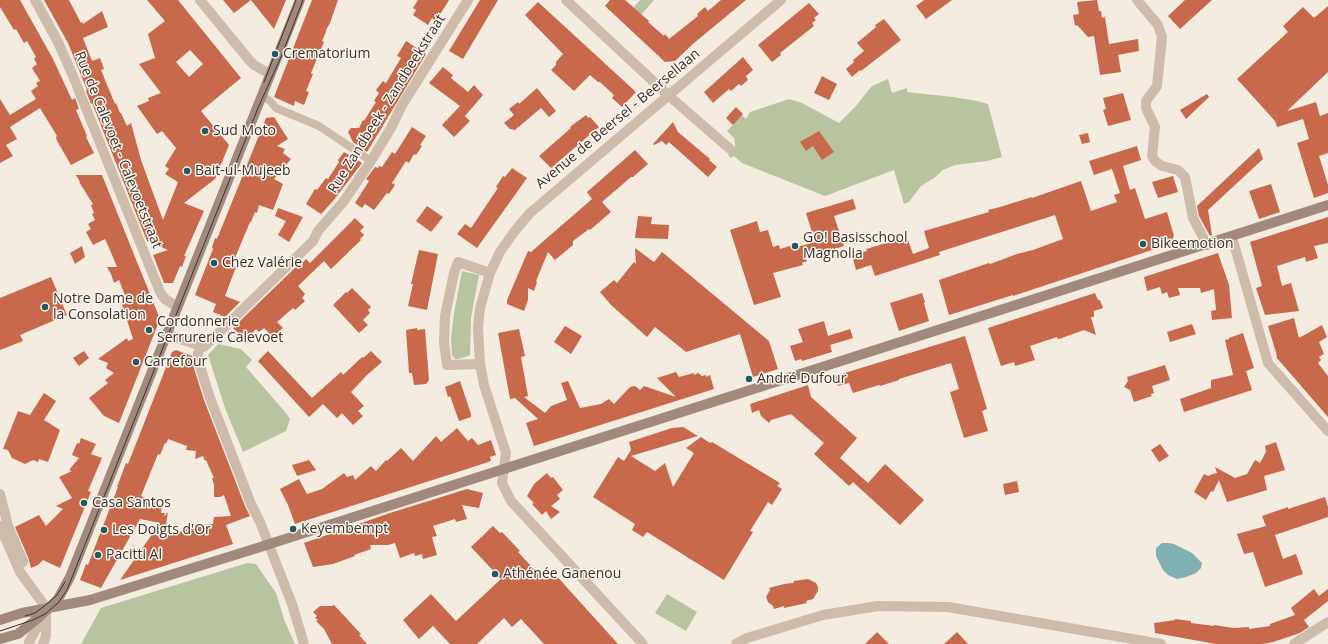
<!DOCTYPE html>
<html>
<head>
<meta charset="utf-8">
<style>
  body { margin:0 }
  canvas { display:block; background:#f4ebe1 }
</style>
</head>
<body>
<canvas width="1328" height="644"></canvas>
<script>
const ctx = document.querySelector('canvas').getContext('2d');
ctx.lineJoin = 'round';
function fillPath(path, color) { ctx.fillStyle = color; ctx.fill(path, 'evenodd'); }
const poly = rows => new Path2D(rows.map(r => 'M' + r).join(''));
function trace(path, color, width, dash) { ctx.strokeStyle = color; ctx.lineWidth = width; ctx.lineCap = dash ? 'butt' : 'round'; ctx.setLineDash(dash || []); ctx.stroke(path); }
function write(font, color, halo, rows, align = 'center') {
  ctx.font = font + ' "Open Sans",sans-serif'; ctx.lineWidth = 3; ctx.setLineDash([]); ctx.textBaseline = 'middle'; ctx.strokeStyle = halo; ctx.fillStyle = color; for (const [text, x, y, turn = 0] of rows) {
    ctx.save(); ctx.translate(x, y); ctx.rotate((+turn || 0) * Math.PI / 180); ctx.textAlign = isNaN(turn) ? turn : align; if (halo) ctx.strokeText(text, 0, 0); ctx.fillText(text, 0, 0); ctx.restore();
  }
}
fillPath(poly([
  [640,0,654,0,641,15,633,8],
  [888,79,892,93,907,88,907,92,953,97,977,101,988,104,1002,157,987,161,955,165,943,170,934,178,921,186,909,202,904,204,894,170,825,196,742,163,734,156,731,158,728,155,735,147,735,143,734,138,727,131,742,115,746,119,750,112,789,99,802,103,839,123,855,107,872,86],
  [462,271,479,275,471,318,470,355,468,356,458,359,455,359,452,355,451,339,454,313],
  [218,344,241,349,252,360,246,367,285,412,290,419,286,431,243,452,225,408,208,355],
  [247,563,256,564,276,593,285,622,295,644,81,644,101,608],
  [667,594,697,612,686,631,655,613]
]), '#b8c4a0');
fillPath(poly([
  [1162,543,1168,543,1174,544,1192,553,1202,563,1201,568,1196,573,1186,577,1177,579,1168,575,1163,570,1156,556,1156,548]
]), '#7fb0b2');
fillPath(poly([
  [0,0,20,0,53,59,72,100,75,98,79,109,76,110,87,136,86,137,94,153,71,165,57,141,56,137,57,136,40,108,10,127,17,139,6,145,13,156,0,163,0,99,10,115,36,99,31,91,38,86,36,83,40,81,32,68,37,64,34,59,36,57,27,41,24,43,16,29,14,30,0,7],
  [44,0,69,0,81,23,83,22,83,24,102,11,108,27,83,38,92,61,100,58,104,69,101,70,115,104,116,103,120,113,121,113,127,126,131,123,141,160,163,220,178,182,165,174,169,169,165,166,176,148,162,131,157,134,137,106,149,101,148,98,161,93,139,64,155,58,148,34,165,21,147,0,178,0,241,78,201,111,229,145,215,179,184,203,204,211,184,256,186,256,182,267,180,266,173,283,164,283,153,255,168,250,147,241,92,103,91,104,86,91,87,90,68,43],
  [190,50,203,64,189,77,176,62],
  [223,0,251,0,234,13],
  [251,0,286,0,274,29],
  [312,0,338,0,330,23,326,30,326,32,322,41,324,42,311,73,313,74,306,91,309,92,304,105,295,101,294,106,274,97],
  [418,0,449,0,436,21,432,18,428,25,413,15,416,10,413,8],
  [480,0,498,0,463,59,449,51],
  [610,0,625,0,649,21,648,22,664,36,665,34,669,39,698,16,697,14,705,7,708,11,721,0,746,0,694,43,675,61,665,62,605,6],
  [924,0,952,0,926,19,916,6],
  [1097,0,1099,11,1101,11,1102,18,1105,17,1109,44,1138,39,1139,51,1118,55,1121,72,1100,75,1094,36,1088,37,1077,25,1075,26,1073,15,1079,14,1077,2],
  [1185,0,1212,0,1180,29,1168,16],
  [538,2,636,92,622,107,612,98,614,95,600,82,598,82,590,75,574,91,551,70,556,65,556,62,563,54,525,15],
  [809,3,819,14,814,18,816,20,812,23,814,26,780,53,781,55,772,62,758,45],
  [1328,6,1328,72,1287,111,1316,102,1320,116,1328,113,1328,153,1319,156,1328,185,1328,193,1314,198,1297,143,1309,139,1303,119,1277,127,1275,121,1237,79,1288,32,1283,26,1303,7,1314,18],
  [884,19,901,40,861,71,860,70,852,77,846,69,854,62,853,60,864,51,857,43,876,27,875,25],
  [406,41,426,54,367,152,353,142,348,132,351,128,359,128,363,120,364,121,376,102,374,101,379,93,376,90,383,81,386,83,401,58,397,56],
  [743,57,753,70,746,76,748,80,741,86,739,84,731,91,729,89,713,103,704,92],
  [443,67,453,75,451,78,468,92,474,85,483,95,465,116,470,121,454,137,442,125,460,106,429,83],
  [822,76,837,84,829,100,814,93],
  [537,88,556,111,549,117,541,108,515,130,510,129,504,123,514,115,509,109,518,102,519,104],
  [1123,93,1131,120,1108,126,1103,110,1106,109,1103,98],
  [1207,94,1209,97,1186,119,1180,110],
  [736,107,743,114,733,125,726,118],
  [586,115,588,118,590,117,599,127,551,168,539,156,571,128,570,127],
  [274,117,288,139,277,146,285,149,283,153,291,159,274,179,283,184,273,210,259,205,257,213,255,212,251,222,250,222,232,265,236,267,225,296,240,302,225,317,213,312,216,304,195,295,213,249,212,248,215,238,217,239,266,118],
  [673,122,678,132,710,159,709,160,717,167,708,177,669,142,666,145,662,141,654,145,653,144],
  [412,127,426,136,420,145,422,146,416,155,414,154,409,163,406,161,392,183,395,185,389,194,387,193,374,210,365,204,362,208,355,203,369,181,366,179,375,167,378,168,379,166,382,167,392,152,395,154],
  [819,131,834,152,822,160,813,146,806,151,800,142],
  [1088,133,1090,142,1082,144,1079,135],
  [1137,146,1141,160,1123,166,1130,190,1135,188,1145,219,1167,212,1174,236,1170,244,1013,296,1013,295,949,315,939,280,989,263,990,264,1017,254,1033,250,1063,239,1055,215,939,252,940,255,875,276,871,265,856,270,852,255,867,251,866,249,907,237,913,254,929,248,924,231,989,212,988,210,1000,207,1032,197,1032,198,1081,181,1091,211,1117,202,1114,195,1120,193,1112,169,1094,175,1089,161],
  [1259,148,1263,159,1208,210,1212,235,1210,236,1199,216,1197,206],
  [635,150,648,164,633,177,631,177,602,202,611,212,590,230,589,229,573,241,573,245,555,260,548,252,536,281,537,282,534,291,528,288,528,300,524,311,507,304,507,300,528,251,531,252,592,199,587,192],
  [344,152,362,163,333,201,321,214,306,204,315,189,317,190,326,178,328,179,339,162,338,160],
  [512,168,527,178,477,248,457,234,465,224,471,228,498,188,496,187,503,176,505,177],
  [76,175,102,175,160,319,119,423,104,416,89,398,108,383,105,380,114,373,106,368,108,363,98,359,127,338,128,341,133,339,121,302,126,298,119,280,114,283,111,274,107,267,117,267,110,250,105,239,93,245,86,232,91,229,88,224,95,220,92,214,94,213,91,205,93,204,79,182,80,182],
  [1173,176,1178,192,1158,198,1152,182],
  [1271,184,1280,212,1259,219,1249,191],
  [853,199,856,209,834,216,844,246,806,258,807,261,802,263,803,265,773,273,781,297,754,305,730,230,757,221,760,232,768,230,773,247,779,245,780,249,796,244,797,247,815,242,806,213],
  [427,206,443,217,431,232,416,221],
  [278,208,303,217,289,242,278,235,286,221,275,216],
  [638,216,652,217,651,224,669,225,668,239,635,238],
  [1328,217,1328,243,1314,246,1318,258,1306,262,1305,257,1277,266,1282,286,1291,283,1299,311,1265,315,1256,288,1262,286,1250,242],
  [355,218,364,227,360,231,364,235,360,239,361,240,331,269,324,261,298,286,305,294,302,298,305,301,295,310,293,308,277,322,283,328,273,337,264,328,259,332,256,329,245,340,233,328,238,323,302,261,303,262,306,259,310,263],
  [82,246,85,257,75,264,70,253],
  [635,248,654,262,662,252,769,341,778,369,753,377,740,334,686,352,655,327,647,337,611,305,600,292,614,280,617,283,634,262,636,264],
  [419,250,438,254,427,310,408,306,413,284,411,284],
  [1218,253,1229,285,1232,318,1212,320,1211,311,1216,310,1214,289,1201,293,1200,288,1178,288,1180,295,1169,298,1167,292,1162,294,1160,287,1147,291,1144,277],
  [51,277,67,315,20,335,23,341,0,350,0,298],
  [352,288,371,307,368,310,370,313,363,320,368,325,359,333,333,305,346,292,347,293],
  [922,293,925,302,924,303,929,321,899,331,890,303],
  [1095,293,1098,300,1100,300,1103,308,1094,311,1094,317,1091,317,1096,335,1084,330,1059,339,1058,339,1057,337,1030,346,1035,360,1015,366,1014,362,1001,366,988,328],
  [1294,318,1299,338,1322,325,1327,337,1319,342,1324,354,1319,357,1321,360,1318,363,1328,376,1328,417,1276,357,1277,356,1268,326],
  [824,321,828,336,850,329,853,338,830,345,832,352,802,361,801,359,795,361,790,346,803,342,798,329],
  [1192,324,1196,334,1170,342,1167,332],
  [565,326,582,336,571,354,554,342],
  [417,328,417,330,425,329,429,380,426,384,414,385,412,373,409,373,406,330],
  [519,329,525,356,521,357,528,396,524,397,545,413,551,406,567,400,561,383,568,381,580,408,601,404,609,399,614,404,630,387,635,386,640,390,644,386,676,397,657,378,676,372,679,377,694,373,694,375,698,373,702,376,706,375,706,377,710,375,714,389,534,446,526,423,538,419,515,398,510,399,498,333],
  [1243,333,1254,368,1246,371,1252,390,1184,412,1180,399,1211,388,1211,380,1233,375,1225,340,1229,339,1229,338],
  [965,336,987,409,982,411,988,431,964,438,950,392,959,389,951,363,899,379,899,380,880,386,879,385,853,393,849,383,838,386,835,376],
  [176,350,192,356,192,362,204,400,245,506,250,516,226,525,233,544,120,580,160,523,140,519,101,588,80,580,86,564,88,565,118,487,117,487,126,463,128,464,172,352],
  [168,439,187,446,186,450,196,451,195,459,203,456,205,461,206,460,214,478,212,478,214,485,214,497,220,497,224,495,231,516,214,517,213,524,185,526,185,532,165,531,168,512,164,517,165,513,161,513,162,505,141,496,158,454,160,455,165,443,166,444],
  [84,351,89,358,79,366,73,358],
  [268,351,312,398,341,372,343,375,362,357,363,358,371,351,382,362,367,375,351,392,364,406,358,411,363,416,353,425,342,413,337,418,323,404,309,417,258,361],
  [1165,365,1170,380,1152,386,1154,393,1151,394,1152,396,1134,402,1130,390,1124,387,1128,381,1127,377],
  [460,381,471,414,471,417,459,421,450,396,448,397,445,387],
  [808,385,811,397,857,438,840,458,868,483,885,464,924,500,900,525,853,482,849,486,814,454,824,443,791,414,771,420,769,423,761,416,759,410,752,413,750,404],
  [44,393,56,401,44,420,60,430,48,462,39,459,38,462,33,460,25,464,12,458,8,450,3,449,18,411,30,415],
  [683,427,698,436,631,456,655,471,665,463,673,487,694,453,686,448,701,437,710,443,712,442,780,483,777,486,782,489,772,505,768,502,750,531,753,532,724,580,647,532,643,537,632,530,635,524,593,497,618,457,624,461,631,450,629,442,672,428],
  [457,428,468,441,472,438,478,445,491,440,496,455,490,457,491,461,467,469,295,524,288,505,280,489,299,479,307,494,322,489,344,473,347,477,353,475,355,480,371,466,376,471,386,460,387,461,401,448,413,461,436,436,441,442],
  [81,438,96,444,91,454,102,458,88,491,91,492,60,568,43,560,38,565,31,568,28,557,15,527,39,515,46,526,63,509,56,506,72,498,59,477,72,471,69,470,79,458,72,455,77,443,79,444],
  [1276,442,1285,470,1264,476,1267,490,1227,502,1219,480,1213,492,1211,491,1206,500,1194,492,1204,474,1208,476,1213,474,1217,473,1215,467,1235,478,1247,474,1255,460,1260,463,1266,452,1265,446],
  [1160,444,1169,456,1159,462,1151,450],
  [309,460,316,470,297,476,292,465],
  [547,473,551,478,553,477,563,490,557,495,560,499,551,506,560,512,551,519,546,511,542,515,532,504,534,503,527,496,534,484],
  [1017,481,1019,492,1005,495,1003,484],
  [467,489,483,493,479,508,462,505,467,519,456,522,455,519,433,526,437,536,432,537,437,555,423,559,422,554,415,556,414,553,400,558,395,543,388,545,370,545,371,549,354,555,355,556,333,564,313,567,304,543,390,513],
  [1325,497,1328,507,1328,517,1275,535,1283,559,1296,554,1303,574,1265,587,1253,552,1244,554,1237,534,1266,526,1262,516,1288,507,1288,509],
  [493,526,500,533,502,532,520,551,518,552,544,580,553,572,618,644,544,644,521,619,512,627,504,618,477,644,450,644,433,626,419,639,403,620,431,594,456,621,501,579,471,547],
  [808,579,816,583,818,587,818,591,813,599,806,601,807,603,784,608,784,606,774,609,773,606,768,602,766,597,770,590,769,588,784,584,793,583,794,581],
  [1314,589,1319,596,1328,589,1328,601,1304,620,1309,627,1300,633,1273,642,1262,644,1216,644,1155,633,1154,623,1175,620,1175,619,1191,621,1191,623,1214,626,1214,625,1233,628,1249,627,1249,629,1270,626,1270,624,1295,615,1291,608],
  [334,605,361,634,359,635,367,644,332,644,324,629,316,621,318,620,315,618,317,616,313,612,320,606,332,606],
  [877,632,889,644,865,644],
  [957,632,968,644,944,644]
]), '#c8694b');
trace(poly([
  [267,99,270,101,276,108,319,126,371,161]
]), '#cdbbac', 8);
trace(poly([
  [35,0,58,42,73,76,160,292,165,299,177,307],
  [200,0,250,61,254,65,270,74],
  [566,0,668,95,730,149],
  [1137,0,1158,25,1162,37,1157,86,1146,101,1146,108,1155,127,1152,156,1155,161,1162,166,1178,170,1185,177,1193,218,1207,245],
  [1232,237,1268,363,1328,431],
  [166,334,204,347,313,241,318,231,344,201,371,161,391,128,402,105,468,0],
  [198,353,198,360,210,398,251,504,260,522,292,604,304,644],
  [480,364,447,365,444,343,445,316,454,273,458,262,490,273],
  [0,494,8,526,23,562],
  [0,526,20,572,47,609],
  [29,644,29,642,45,613],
  [43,644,46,636,46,613],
  [643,644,511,501,502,483,506,453,484,385,480,364,478,328,480,308,490,273,500,252,514,232,530,213,781,0],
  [736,644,747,638,823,615,878,606,948,607,1161,644],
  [1294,644,1328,622]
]), '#cdbbac', 10);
trace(poly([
  [0,620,22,613,90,600,254,549,1328,205],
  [0,639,18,634,38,618,58,599,70,577,300,0]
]), '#a18a7d', 10);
trace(poly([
  [264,82,296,0],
  [25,616,35,613,47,604,57,595,65,582],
  [0,631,33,620,45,614,58,603,67,590,258,108,281,57,303,0]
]), '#3b302b', 1);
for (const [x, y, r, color] of [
  [275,54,4,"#1f5a5e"],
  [205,131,4,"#1f5a5e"],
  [187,171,4,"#1f5a5e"],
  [1143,244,4,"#1f5a5e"],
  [795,246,4,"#1f5a5e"],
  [214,263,4,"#1f5a5e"],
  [45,307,4,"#1f5a5e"],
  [149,330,4,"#1f5a5e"],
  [136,362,4,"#1f5a5e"],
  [749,379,4,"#1f5a5e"],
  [84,503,4,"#1f5a5e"],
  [293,529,4,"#1f5a5e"],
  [104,530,4,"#1f5a5e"],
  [98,555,4,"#1f5a5e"],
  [495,574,4,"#1f5a5e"]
]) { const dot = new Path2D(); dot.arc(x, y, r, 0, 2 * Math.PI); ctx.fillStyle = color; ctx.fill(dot); trace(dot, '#fbf5ee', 1.5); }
write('14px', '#3b302b', '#fbf5ee', [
  ["Crematorium",283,54],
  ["Sud Moto",213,131],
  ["Bait-ul-Mujeeb",195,171],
  ["GO! Basisschool",803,238],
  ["Magnolia",803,254],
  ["Bikeemotion",1151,244],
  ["Chez Valérie",222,263],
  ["Notre Dame de",53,299],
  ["la Consolation",53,315],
  ["Cordonnerie",157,322],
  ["Serrurerie Calevoet",157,338],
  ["Carrefour",144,362],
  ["André Dufour",757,379],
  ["Casa Santos",92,503],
  ["Keyembempt",301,529],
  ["Les Doigts d'Or",112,530],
  ["Pacitti Al",106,555],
  ["Athénée Ganenou",503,574]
], 'left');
write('14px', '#3b302b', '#fbf5ee', [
  ["Rue Zandbeek - Zandbeekstraat",387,104,-58],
  ["Avenue de Beersel - Beersellaan",618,119,-40],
  ["Rue de Calevoet - Calevoetstraat",118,150,68]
]);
</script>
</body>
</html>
